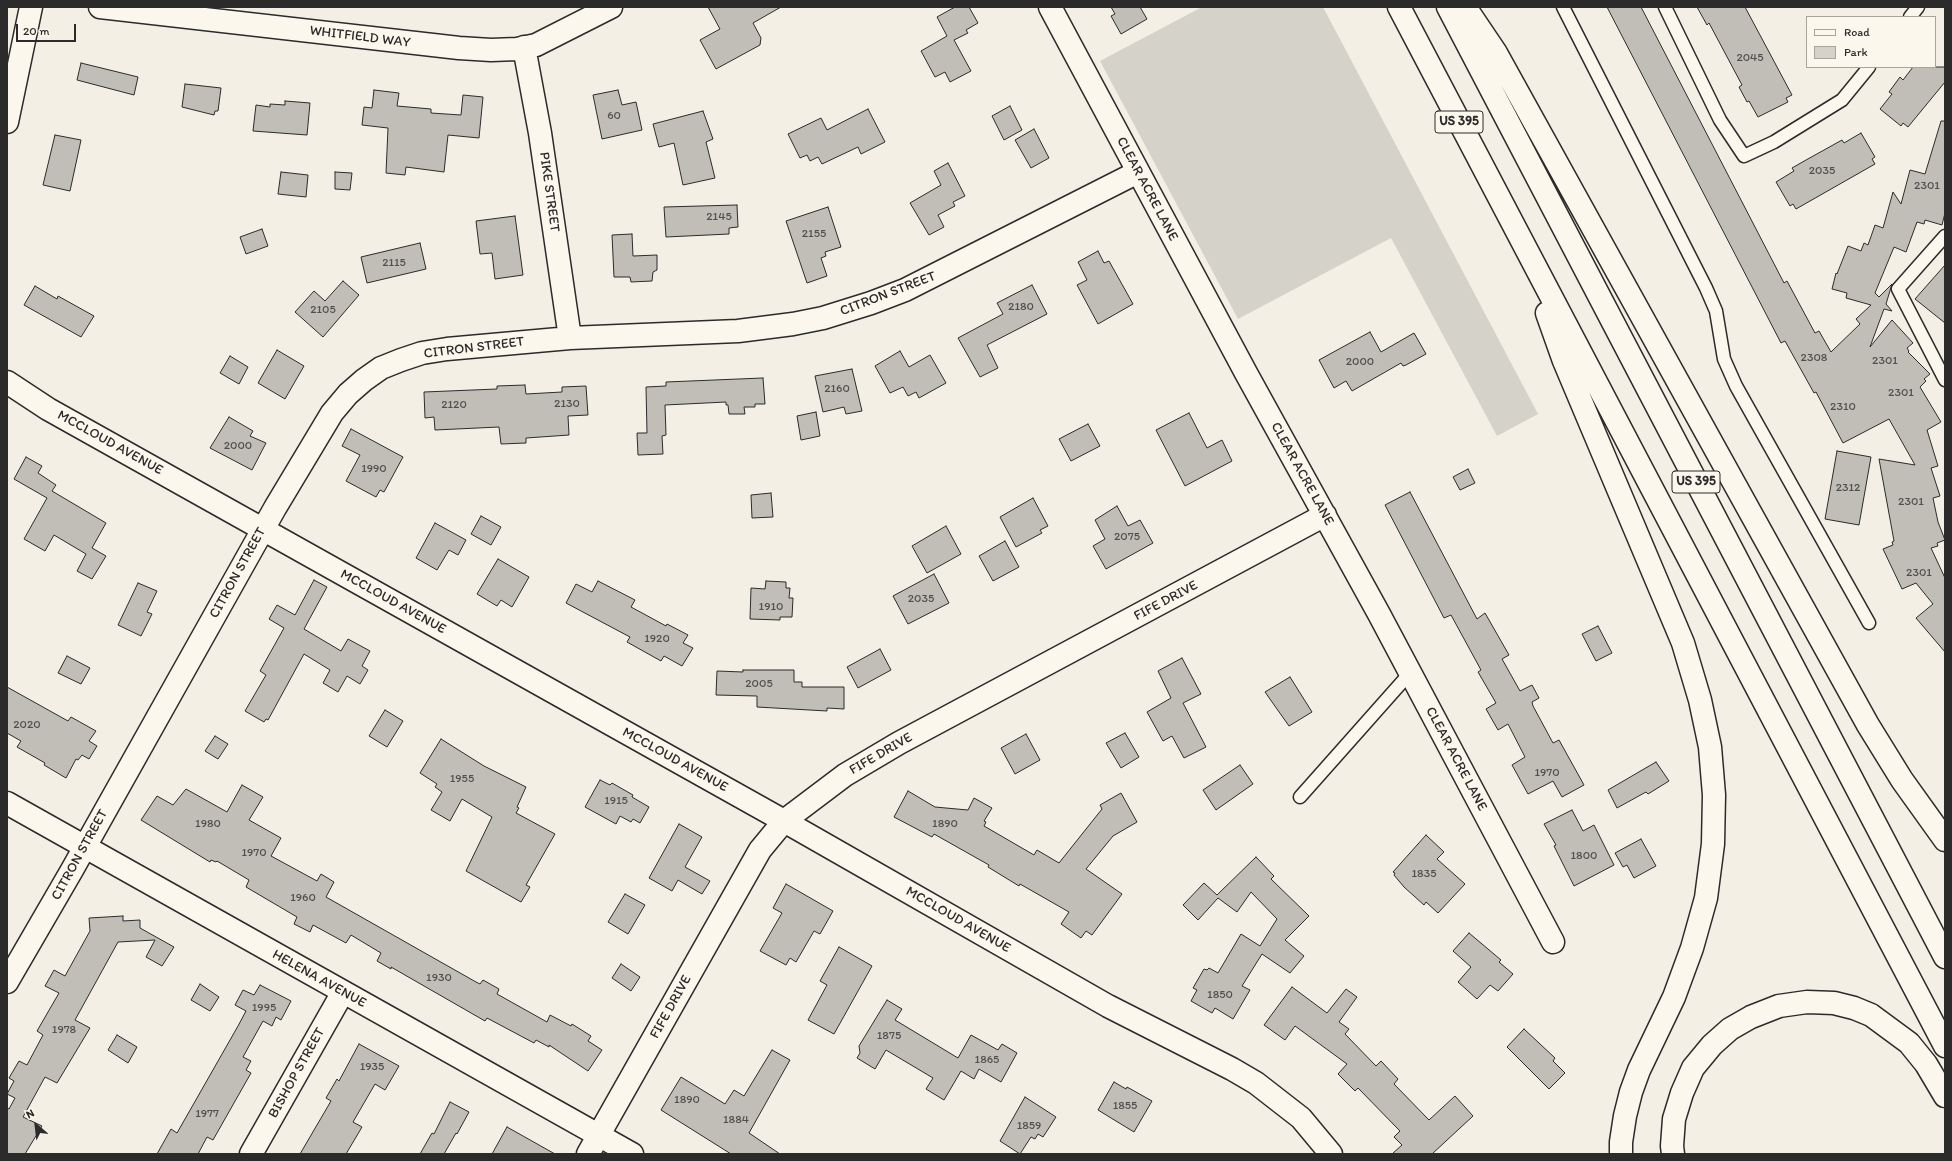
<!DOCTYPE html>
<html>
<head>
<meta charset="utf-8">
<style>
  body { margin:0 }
  #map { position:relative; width:1952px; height:1161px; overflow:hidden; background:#f3efe4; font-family:Itim,sans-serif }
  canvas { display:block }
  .frame { position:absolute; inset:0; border:8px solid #2b2b2b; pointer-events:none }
  .legend { position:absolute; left:1806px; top:16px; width:130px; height:52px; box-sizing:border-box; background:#fbf7ec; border:1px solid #a8a59f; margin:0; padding:5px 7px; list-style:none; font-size:12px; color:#2b2b2b }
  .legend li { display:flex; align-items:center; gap:8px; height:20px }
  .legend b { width:20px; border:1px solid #a8a59f }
  .north { position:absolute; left:16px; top:1105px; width:40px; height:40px; -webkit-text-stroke:3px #fbf7ec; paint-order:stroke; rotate:332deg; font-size:11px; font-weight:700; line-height:16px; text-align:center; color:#2b2b2b }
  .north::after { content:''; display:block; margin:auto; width:14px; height:18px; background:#2b2b2b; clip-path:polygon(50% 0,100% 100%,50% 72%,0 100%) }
  .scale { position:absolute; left:16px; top:24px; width:60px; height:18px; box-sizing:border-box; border:2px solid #2b2b2b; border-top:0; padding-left:5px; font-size:12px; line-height:14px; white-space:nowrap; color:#2b2b2b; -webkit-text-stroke:3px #fbf7ec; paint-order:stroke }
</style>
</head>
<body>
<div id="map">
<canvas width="1952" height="1161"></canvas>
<div class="frame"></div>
<ul class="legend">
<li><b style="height:5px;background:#fbf7ec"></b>Road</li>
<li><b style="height:11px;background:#d5d2c9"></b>Park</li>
</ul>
<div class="north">N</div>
<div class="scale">20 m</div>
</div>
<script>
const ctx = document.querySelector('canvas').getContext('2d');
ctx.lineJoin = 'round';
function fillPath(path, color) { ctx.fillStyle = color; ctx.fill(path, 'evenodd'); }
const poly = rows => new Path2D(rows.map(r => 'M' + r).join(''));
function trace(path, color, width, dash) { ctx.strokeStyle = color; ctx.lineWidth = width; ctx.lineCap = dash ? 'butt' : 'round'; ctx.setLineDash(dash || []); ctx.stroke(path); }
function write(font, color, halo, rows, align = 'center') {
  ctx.font = font + ' Itim,sans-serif'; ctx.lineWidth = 3; ctx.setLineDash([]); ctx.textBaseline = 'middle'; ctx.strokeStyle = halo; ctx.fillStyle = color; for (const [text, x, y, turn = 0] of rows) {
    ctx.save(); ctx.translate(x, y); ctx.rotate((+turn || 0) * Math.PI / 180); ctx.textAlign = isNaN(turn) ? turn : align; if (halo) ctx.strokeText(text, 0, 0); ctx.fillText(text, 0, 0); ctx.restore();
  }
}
fillPath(poly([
  [1202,7,1323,7,1538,414,1497,436,1391,238,1238,319,1100,61]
]), '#d5d2c9');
const building = poly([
  [708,7,781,7,753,23,761,38,760,45,716,69,700,40,720,29,708,7],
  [955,7,969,7,978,23,966,30,968,33,954,40,971,71,950,82,945,72,935,77,921,51,947,36,937,17,955,7],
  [1111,7,1140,7,1147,19,1121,34,1111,16,1115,14,1111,7],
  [1607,7,1641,7,1784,283,1787,281,1815,333,1819,331,1831,352,1860,324,1856,319,1871,305,1846,298,1847,293,1832,289,1836,273,1837,274,1848,246,1861,251,1864,243,1868,245,1875,225,1883,228,1893,192,1901,204,1910,170,1925,174,1941,121,1945,121,1945,213,1942,225,1925,220,1924,224,1917,222,1906,252,1894,247,1875,293,1879,297,1892,284,1886,304,1892,311,1884,309,1870,347,1892,320,1913,343,1907,348,1909,351,1908,352,1930,374,1924,379,1926,381,1920,387,1941,422,1927,430,1938,466,1931,468,1940,496,1933,498,1938,522,1945,540,1937,543,1938,546,1931,548,1945,578,1945,652,1916,618,1933,604,1916,583,1902,589,1883,549,1893,545,1892,542,1894,541,1879,459,1915,465,1889,419,1843,443,1816,392,1814,393,1785,341,1781,343,1607,7],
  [1697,7,1745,7,1792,95,1786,98,1788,102,1758,117,1749,101,1747,102,1739,87,1742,85,1709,23,1707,25,1697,7],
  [81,63,138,77,134,95,77,80,81,63],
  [1913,67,1945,67,1945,82,1908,127,1903,123,1901,126,1880,109,1892,94,1889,92,1900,77,1903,80,1913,67],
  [185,84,221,88,218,111,215,111,214,115,182,107,185,84],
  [374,90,399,93,397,106,431,109,431,113,461,115,463,95,483,97,479,138,448,135,444,172,406,167,405,175,386,173,388,128,362,125,364,107,372,108,374,90],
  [618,90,622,105,636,102,642,130,602,139,593,95,618,90],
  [285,101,310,103,307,135,253,131,256,105,270,107,270,104,285,105,285,101],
  [1010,106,1022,130,1004,140,992,116,1010,106],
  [868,109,885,142,861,154,858,147,822,164,818,157,810,161,807,155,800,158,788,134,821,118,827,130,868,109],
  [703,111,713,139,706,142,715,178,683,185,674,143,659,147,653,124,703,111],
  [1034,129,1049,158,1031,168,1015,140,1034,129],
  [1861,133,1875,157,1872,159,1875,164,1796,209,1793,204,1790,206,1776,182,1794,171,1792,168,1806,160,1842,140,1844,143,1861,133],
  [55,135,81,140,70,191,43,185,55,135],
  [948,163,965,196,953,202,955,206,938,215,944,227,929,235,910,203,941,185,934,171,948,163],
  [281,172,308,175,306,197,278,194,281,172],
  [335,172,352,173,350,190,335,189,335,172],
  [737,205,738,227,729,228,729,234,666,237,664,207,737,205],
  [828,207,841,247,825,252,826,256,821,258,827,276,807,283,786,221,828,207],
  [515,216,523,275,495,279,492,253,480,254,476,221,515,216],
  [262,229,268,246,246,254,240,237,262,229],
  [632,234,633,256,657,255,657,270,653,272,652,281,631,282,630,277,614,277,612,235,632,234],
  [420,243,426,269,367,283,361,257,420,243],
  [1098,251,1104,263,1109,261,1133,304,1098,324,1077,285,1087,280,1078,262,1098,251],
  [1945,265,1945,323,1915,299,1945,265],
  [343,281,359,295,323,337,295,312,314,291,325,301,343,281],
  [1032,285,1047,314,987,345,998,368,980,377,958,338,1003,314,997,303,1032,285],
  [35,286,57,299,58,296,94,316,81,337,24,305,35,286],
  [1370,332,1381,352,1414,333,1426,354,1406,365,1403,366,1401,363,1352,391,1346,381,1334,388,1319,360,1370,332],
  [277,350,304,366,285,399,258,383,277,350],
  [900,351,909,367,930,355,946,383,919,398,916,392,908,396,903,387,890,393,875,366,900,351],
  [230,356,248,367,239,384,220,373,230,356],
  [852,369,862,411,846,414,844,407,823,412,815,376,852,369],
  [763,378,765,404,755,404,755,407,744,407,745,414,729,414,728,405,726,405,726,402,665,405,666,435,662,436,663,454,638,455,637,433,647,433,646,387,666,386,666,382,763,378],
  [525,385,526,394,562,392,562,387,586,386,588,415,568,416,569,435,526,438,526,443,501,444,499,427,435,430,434,417,425,418,424,392,497,389,497,386,525,385],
  [816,412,820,436,801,440,797,416,816,412],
  [1189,413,1207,448,1222,440,1232,461,1185,486,1156,430,1189,413],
  [229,417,253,431,250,436,266,443,252,470,210,448,229,417],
  [1088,424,1100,446,1071,461,1059,439,1088,424],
  [351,429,403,457,384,492,380,490,376,497,346,481,360,455,342,446,351,429],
  [1837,451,1871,457,1859,525,1825,519,1837,451],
  [26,457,42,466,38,473,56,485,52,491,106,523,92,548,106,556,92,579,77,571,86,554,54,535,45,551,24,539,47,498,14,479,26,457],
  [1468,469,1475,483,1460,490,1453,477,1468,469],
  [1410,492,1477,619,1485,613,1509,655,1502,659,1520,691,1532,685,1539,698,1532,702,1533,706,1553,743,1559,740,1584,785,1562,797,1553,781,1528,794,1512,765,1525,757,1508,724,1498,730,1486,709,1496,703,1478,672,1481,670,1451,615,1444,618,1385,505,1410,492],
  [771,493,773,517,752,518,751,495,771,493],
  [1033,498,1048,526,1040,530,1042,533,1016,547,1000,517,1033,498],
  [1117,506,1128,526,1140,520,1153,543,1106,569,1093,546,1105,539,1095,520,1117,506],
  [481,516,501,527,491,545,471,534,481,516],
  [435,523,466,540,458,555,449,550,437,570,416,558,435,523],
  [946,526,961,554,927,573,912,546,946,526],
  [1005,541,1019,567,993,581,979,556,1005,541],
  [498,559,529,577,512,607,501,600,497,606,477,594,498,559],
  [934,574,949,603,908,624,893,596,934,574],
  [314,580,327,587,304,629,341,651,348,639,370,651,362,666,368,670,360,684,347,676,338,692,323,683,330,670,304,654,268,720,266,719,264,722,245,711,266,675,260,671,284,628,269,619,277,605,295,615,314,580],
  [598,581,635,600,631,607,666,626,667,624,688,635,683,643,693,648,682,666,664,656,661,661,627,642,630,637,566,603,576,584,592,592,598,581],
  [766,581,786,582,786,588,790,588,789,598,793,598,792,617,780,617,780,620,750,619,751,588,765,589,766,581],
  [138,583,157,591,147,612,152,614,141,636,118,625,138,583],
  [1598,626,1612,653,1596,661,1582,634,1598,626],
  [880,649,891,670,858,688,847,667,880,649],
  [67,656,90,668,81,684,58,673,67,656],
  [1182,658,1201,694,1183,703,1206,747,1184,758,1172,736,1163,741,1147,712,1171,698,1158,671,1182,658],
  [743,670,794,670,794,682,802,682,802,687,844,687,844,709,827,708,827,711,757,707,757,696,716,695,717,671,743,672,743,670],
  [1290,677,1312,712,1289,726,1265,692,1290,677],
  [7,687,68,721,71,717,96,731,89,741,97,746,89,759,82,755,78,760,76,759,66,778,44,765,45,763,17,747,21,741,7,733,7,687],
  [385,710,403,721,387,747,369,736,385,710],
  [1125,733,1139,757,1121,768,1106,743,1125,733],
  [1026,734,1040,760,1015,774,1001,748,1026,734],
  [215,736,228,744,218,759,205,751,215,736],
  [441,739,484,766,526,787,517,807,519,808,516,813,555,834,526,885,530,887,521,902,466,871,492,817,462,799,450,821,431,810,442,792,435,787,437,784,420,773,441,739],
  [1656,762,1669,781,1648,794,1646,792,1617,808,1608,790,1656,762],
  [1240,765,1253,784,1216,810,1203,790,1240,765],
  [600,780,610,785,612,783,633,795,632,797,649,807,640,823,633,819,631,822,620,816,616,824,585,807,600,780],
  [242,785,263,797,249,820,281,838,271,856,317,881,321,874,334,882,326,897,476,982,480,984,483,980,499,989,497,994,547,1022,550,1015,571,1026,572,1024,591,1036,588,1041,602,1050,588,1071,549,1045,549,1047,536,1040,534,1043,487,1018,485,1021,391,967,391,969,377,961,381,953,351,935,346,943,313,925,310,932,294,924,297,917,246,887,249,880,217,861,216,862,211,860,210,862,141,820,157,796,173,805,186,789,227,812,242,785],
  [908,791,935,807,968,810,974,798,992,808,984,821,986,822,984,826,1034,855,1037,850,1059,863,1102,809,1100,805,1121,793,1137,822,1113,836,1086,869,1122,894,1092,935,1086,931,1081,938,1061,924,1069,912,1020,884,1019,886,988,867,989,865,934,834,932,837,894,817,908,791],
  [1572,810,1583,831,1594,825,1614,865,1574,886,1554,846,1556,845,1544,824,1572,810],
  [679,824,702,837,685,867,710,881,702,894,678,880,672,891,649,878,679,824],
  [1426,835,1444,852,1437,859,1465,884,1438,913,1426,902,1424,905,1404,887,1394,875,1395,873,1393,872,1426,835],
  [1641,839,1656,866,1634,878,1627,865,1623,867,1615,853,1641,839],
  [1256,857,1274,876,1271,879,1309,916,1285,940,1304,956,1290,973,1262,954,1242,986,1250,990,1233,1019,1215,1008,1212,1013,1191,1001,1197,990,1193,988,1204,969,1207,970,1209,968,1218,973,1241,934,1260,946,1277,919,1251,892,1237,912,1218,898,1198,920,1183,905,1204,883,1217,895,1256,857],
  [786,884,833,911,820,934,814,931,796,962,790,958,786,965,760,951,782,913,773,908,786,884],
  [625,894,645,905,628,934,608,922,625,894],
  [123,916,123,921,140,920,140,928,174,947,162,966,146,957,155,940,118,942,75,1020,90,1028,57,1083,45,1077,23,1117,42,1126,25,1154,7,1154,7,1108,9,1109,15,1098,7,1094,14,1081,9,1078,19,1061,27,1065,43,1035,37,1031,59,993,45,986,54,970,65,976,90,931,89,918,123,916],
  [1469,933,1501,960,1499,962,1513,974,1498,991,1490,985,1477,999,1458,982,1471,967,1453,951,1469,933],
  [839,947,872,966,834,1034,808,1020,827,985,820,981,839,947],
  [621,964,640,977,631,991,612,978,621,964],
  [200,984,219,997,210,1011,191,1000,200,984],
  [260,985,291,1001,281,1020,276,1017,272,1026,263,1021,243,1057,251,1061,246,1070,251,1073,213,1140,207,1137,198,1154,157,1154,171,1129,177,1133,238,1026,246,1011,235,1005,243,990,254,995,260,985],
  [1292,987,1327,1013,1346,989,1357,997,1339,1022,1349,1029,1345,1034,1376,1066,1381,1061,1398,1079,1394,1084,1429,1120,1455,1096,1473,1116,1432,1154,1392,1154,1402,1145,1394,1137,1400,1131,1358,1088,1355,1091,1338,1074,1347,1064,1295,1026,1285,1040,1264,1025,1292,987],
  [887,1000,902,1009,895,1020,958,1058,971,1035,998,1050,1002,1044,1017,1053,1001,1082,979,1069,974,1079,961,1071,944,1100,926,1089,933,1078,886,1050,875,1069,857,1058,860,1053,859,1046,887,1000],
  [1524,1029,1555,1058,1553,1061,1565,1073,1549,1089,1507,1047,1524,1029],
  [117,1035,137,1047,128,1063,108,1050,117,1035],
  [359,1044,399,1066,385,1090,375,1084,353,1122,362,1127,346,1154,300,1154,331,1101,326,1098,337,1079,339,1081,359,1044],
  [772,1050,790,1060,749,1133,780,1154,731,1154,661,1110,681,1077,725,1104,734,1090,744,1096,772,1050],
  [1114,1082,1126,1089,1127,1087,1152,1101,1134,1132,1098,1110,1114,1082],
  [1025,1097,1056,1117,1043,1137,1038,1134,1035,1139,1031,1137,1020,1154,1000,1141,1025,1097],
  [450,1102,469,1112,457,1134,456,1133,444,1154,420,1154,432,1133,434,1134,450,1102],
  [507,1127,555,1154,492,1154,507,1127]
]);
fillPath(building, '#c0beb6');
trace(building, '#2b2b2b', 1);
const lane = poly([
  [1563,7,1706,288,1716,311,1724,359,1736,386,1869,623],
  [1665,7,1720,120,1744,156,1774,142,1842,100,1869,67],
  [1910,17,1918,7],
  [1945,236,1898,289,1945,380],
  [1300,797,1410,673]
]);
const street = poly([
  [100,7,459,48,491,50,517,49,536,45,611,7],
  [1050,7,1246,373,1379,614,1553,942],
  [524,47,540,133,570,338],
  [7,122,31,7],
  [7,382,48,409,784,821,1108,1006,1232,1069,1256,1083,1301,1118,1331,1154],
  [7,803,632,1154],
  [7,982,72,870,275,508,332,413,348,394,364,380,381,368,401,360,422,353,447,349,570,338,738,331,793,324,823,318,871,303,905,290,1138,172],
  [251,1154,343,992],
  [588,1154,760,850,784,821,845,775,899,743,1325,515]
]);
const highway = poly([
  [1399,7,1945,1046],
  [1448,7,1945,957],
  [1465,7,1496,53,1868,725,1902,780,1945,840],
  [1547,313,1564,361,1683,643,1700,700,1710,747,1714,795,1713,844,1706,898,1692,948,1674,997,1639,1070,1631,1092,1625,1116,1621,1142,1621,1154],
  [1673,1154,1672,1146,1674,1119,1682,1093,1693,1068,1712,1045,1730,1029,1751,1017,1779,1006,1807,1002,1834,1003,1854,1008,1871,1015,1909,1043,1926,1064,1945,1096]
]);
trace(lane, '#2b2b2b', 15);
trace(street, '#2b2b2b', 25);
trace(highway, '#2b2b2b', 25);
trace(lane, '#fbf7ec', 12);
trace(street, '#fbf7ec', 22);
trace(highway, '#fbf7ec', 22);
write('12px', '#50504e', null, [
  ["2045",1750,58],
  ["60",614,116],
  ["2035",1822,171],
  ["2301",1927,186],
  ["2145",719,217],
  ["2155",814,234],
  ["2115",394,263],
  ["2180",1021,307],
  ["2105",323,310],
  ["2308",1814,358],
  ["2301",1885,361],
  ["2000",1360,362],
  ["2160",837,389],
  ["2301",1901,393],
  ["2130",567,404],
  ["2120",454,405],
  ["2310",1843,407],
  ["2000",238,446],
  ["1990",374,469],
  ["2312",1848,488],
  ["2301",1911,502],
  ["2075",1127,537],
  ["2301",1919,573],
  ["2035",921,599],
  ["1910",771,607],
  ["1920",657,639],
  ["2005",759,684],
  ["2020",27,725],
  ["1970",1547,773],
  ["1955",462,779],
  ["1915",616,801],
  ["1980",208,824],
  ["1890",945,824],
  ["1970",254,853],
  ["1800",1584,856],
  ["1835",1424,874],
  ["1960",303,898],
  ["1930",439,978],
  ["1850",1220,995],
  ["1995",264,1008],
  ["1978",64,1030],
  ["1875",889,1036],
  ["1865",987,1060],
  ["1935",372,1067],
  ["1890",687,1100],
  ["1855",1125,1106],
  ["1977",207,1114],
  ["1884",736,1120],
  ["1859",1029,1126]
]);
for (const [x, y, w] of [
  [1459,122,48],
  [1696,482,48]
]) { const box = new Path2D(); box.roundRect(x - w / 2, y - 11, w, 22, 3); ctx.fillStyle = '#fbf7ec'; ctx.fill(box); trace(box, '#2b2b2b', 1); }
write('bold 13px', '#2b2b2b', null, [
  ["US 395",1459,122],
  ["US 395",1696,482]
]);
write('14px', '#2b2b2b', '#fbf7ec', [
  ["WHITFIELD WAY",360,37,7],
  ["CLEAR ACRE LANE",1147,189,62],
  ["PIKE STREET",549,192,82],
  ["CITRON STREET",888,294,-21],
  ["CITRON STREET",474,348,-7],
  ["MCCLOUD AVENUE",110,443,29],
  ["CLEAR ACRE LANE",1302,474,61],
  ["CITRON STREET",238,573,-61],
  ["FIFE DRIVE",1166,601,-28],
  ["MCCLOUD AVENUE",393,602,29],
  ["FIFE DRIVE",881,754,-30],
  ["CLEAR ACRE LANE",1456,759,62],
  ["MCCLOUD AVENUE",675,760,29],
  ["CITRON STREET",80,855,-61],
  ["MCCLOUD AVENUE",958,920,30],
  ["HELENA AVENUE",319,979,29],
  ["FIFE DRIVE",671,1007,-61],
  ["BISHOP STREET",297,1073,-61]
]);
</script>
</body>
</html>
